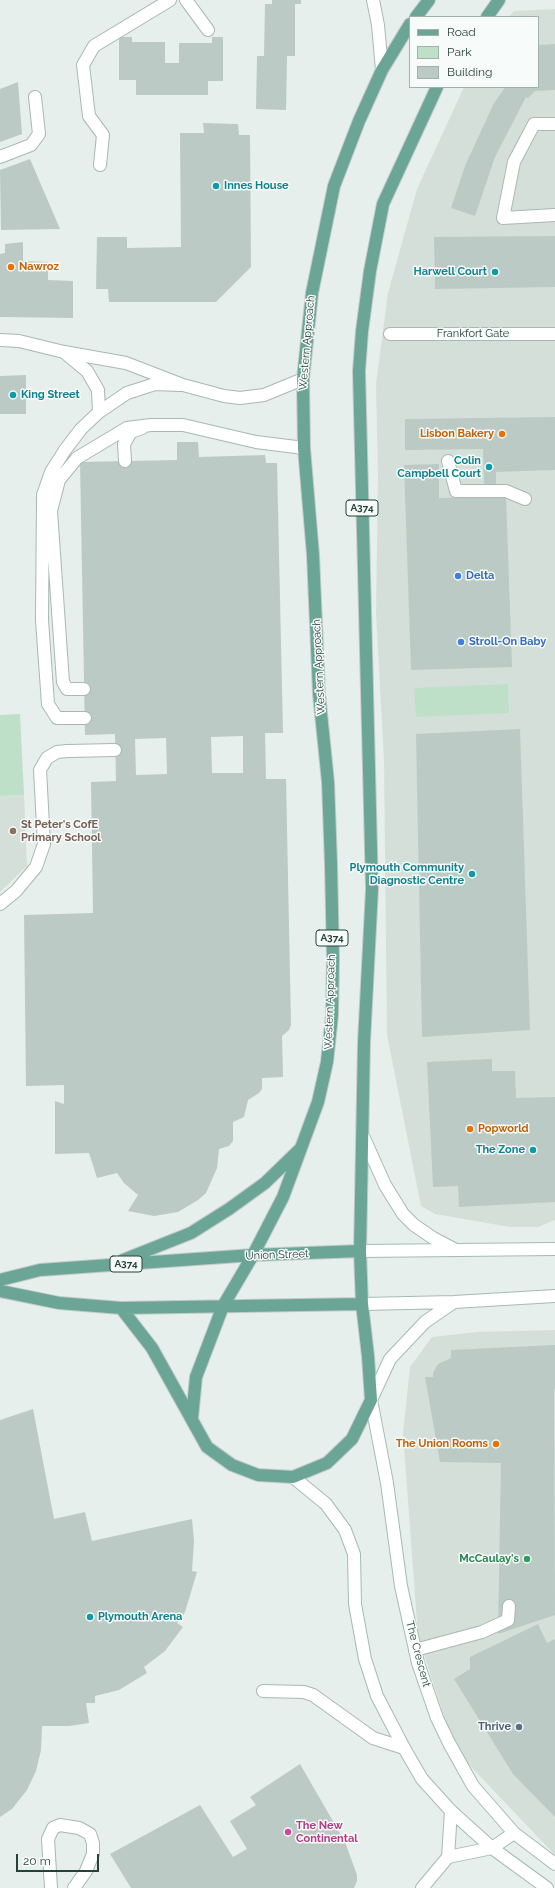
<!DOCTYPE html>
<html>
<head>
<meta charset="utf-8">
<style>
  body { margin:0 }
  #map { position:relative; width:555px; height:1888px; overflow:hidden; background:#e6efeb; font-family:Raleway,sans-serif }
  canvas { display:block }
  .legend { position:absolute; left:409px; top:16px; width:130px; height:72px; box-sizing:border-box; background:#f7fbf9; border:1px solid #a3b1ad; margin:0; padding:5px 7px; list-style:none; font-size:12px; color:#24423a }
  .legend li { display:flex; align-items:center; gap:8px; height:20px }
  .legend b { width:20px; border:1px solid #a3b1ad }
  .scale { position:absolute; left:16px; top:1854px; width:83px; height:18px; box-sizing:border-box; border:2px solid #24423a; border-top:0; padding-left:5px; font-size:12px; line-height:14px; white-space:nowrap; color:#24423a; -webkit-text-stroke:3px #f7fbf9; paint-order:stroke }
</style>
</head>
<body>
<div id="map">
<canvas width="555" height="1888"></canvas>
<ul class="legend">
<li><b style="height:5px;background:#6aa596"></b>Road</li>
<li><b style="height:11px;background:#bfe0c8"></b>Park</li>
<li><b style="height:11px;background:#bbcac4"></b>Building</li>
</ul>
<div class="scale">20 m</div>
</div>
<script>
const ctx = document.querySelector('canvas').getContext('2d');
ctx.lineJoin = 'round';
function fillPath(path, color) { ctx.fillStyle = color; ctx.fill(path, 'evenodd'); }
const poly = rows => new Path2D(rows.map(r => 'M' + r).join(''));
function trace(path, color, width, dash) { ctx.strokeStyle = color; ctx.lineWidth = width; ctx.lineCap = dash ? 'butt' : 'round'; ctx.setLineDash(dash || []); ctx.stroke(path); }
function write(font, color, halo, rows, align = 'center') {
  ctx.font = font + ' Raleway,sans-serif'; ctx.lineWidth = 3; ctx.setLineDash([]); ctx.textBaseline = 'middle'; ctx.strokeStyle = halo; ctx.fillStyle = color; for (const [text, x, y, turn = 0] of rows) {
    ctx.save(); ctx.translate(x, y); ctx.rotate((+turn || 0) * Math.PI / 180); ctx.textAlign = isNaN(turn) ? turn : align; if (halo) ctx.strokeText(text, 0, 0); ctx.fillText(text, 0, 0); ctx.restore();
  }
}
fillPath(poly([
  [555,9,555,1220,538,1227,510,1227,435,1214,421,1206,387,1035,384,761,376,613,378,477,376,384,388,293,417,189,464,87,538,87,538,17,509,17,514,11],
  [24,795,27,866,0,892,0,796],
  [555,1330,555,1855,455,1750,418,1636,403,1433,410,1367,432,1337,477,1332]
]), '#d4dfda');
fillPath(poly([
  [508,684,509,713,416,717,414,688],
  [20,714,24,795,0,796,0,715]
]), '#bfe0c8');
fillPath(poly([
  [272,0,301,0,301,4,295,4,295,56,287,56,286,110,256,109,257,56,264,56,265,4,272,4],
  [119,37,132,37,132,42,165,42,165,63,179,63,179,43,212,43,212,37,223,37,223,81,208,81,208,95,136,95,136,80,119,80],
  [555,44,555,90,535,91,528,98,526,97,495,157,475,216,451,208,465,166,493,105,505,87,538,87,538,45],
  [18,82,22,134,0,142,0,89],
  [203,123,238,124,239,135,250,135,251,267,216,302,109,302,108,289,96,289,97,237,127,237,127,248,181,247,180,133,204,133],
  [30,159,60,229,1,230,0,170],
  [555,236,555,287,435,289,434,237],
  [23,242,23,261,48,262,48,280,73,281,73,318,0,317,0,254,5,253,5,244],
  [26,375,26,414,0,414,0,376],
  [555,417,555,470,496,472,496,484,484,484,483,449,405,450,405,419],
  [177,442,198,442,199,457,265,455,266,463,277,463,283,733,265,733,266,779,286,779,291,1025,289,1030,282,1036,283,1077,262,1078,262,1089,259,1093,248,1100,244,1117,233,1122,233,1141,229,1146,219,1149,217,1168,206,1193,198,1200,178,1212,154,1216,128,1211,138,1195,124,1183,117,1173,97,1178,89,1153,55,1154,55,1101,64,1104,64,1085,26,1086,24,915,93,913,91,782,116,781,115,734,85,735,80,462,177,460],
  [243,736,243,773,212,773,211,737],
  [166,738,167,774,136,775,135,739],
  [439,464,439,498,506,496,512,667,411,670,404,465],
  [520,729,530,1030,422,1037,416,734],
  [492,1059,492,1071,515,1071,516,1098,555,1097,555,1202,459,1207,458,1186,433,1187,427,1062],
  [555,1345,555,1389,554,1389,555,1615,498,1634,501,1463,440,1462,425,1377,433,1377,433,1373,438,1364,451,1358,451,1350],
  [33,1409,54,1519,85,1512,92,1541,192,1519,194,1541,192,1571,197,1572,185,1612,177,1623,183,1627,165,1651,144,1667,147,1673,119,1690,95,1696,95,1703,86,1703,89,1723,69,1726,42,1726,41,1750,36,1771,27,1790,12,1809,0,1817,0,1420],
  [538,1624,547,1643,555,1639,555,1817,513,1774,454,1679,470,1669,470,1657],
  [300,1764,345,1842,357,1875,357,1881,354,1888,131,1888,110,1854,200,1805,233,1857,247,1849,230,1821,256,1805,250,1797]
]), '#bbcac4');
const lane = poly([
  [555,124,534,124,514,162,503,218,555,215],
  [64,352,87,371,98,390,99,412],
  [125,461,124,444,131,432,142,428],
  [448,461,456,491,506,491,525,499],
  [84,689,67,689,63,682,51,511,59,480,77,458,127,428,151,425,183,425,256,442,304,448],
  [85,718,57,718,48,704,42,620,43,495,51,472,65,450,81,429,99,412,127,393,155,384,180,385],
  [0,904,16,891,36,867,44,844,40,770,47,758,57,752,67,751,115,750],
  [364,1138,385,1185,403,1214,414,1225,433,1238,454,1249],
  [415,1650,482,1632,508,1620,509,1606],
  [263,1691,304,1692,313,1695,373,1738,404,1748],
  [51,1888,48,1839,53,1828,60,1825,79,1828,90,1834,93,1843,93,1854,86,1871,74,1888]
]);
const street = poly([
  [186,0,208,30],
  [373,0,378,25,382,70],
  [0,157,31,145,39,134,35,97],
  [100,165,103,135,89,116,83,65,94,46,170,0],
  [390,334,555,334],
  [0,340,19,341,64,352,126,363,183,385,224,396,240,398,264,395,303,379]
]);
const secondary = poly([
  [360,1251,555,1249],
  [454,1302,425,1322,390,1359,371,1400,387,1483,401,1586,418,1663,437,1718,449,1743,473,1786,514,1833,555,1864],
  [362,1304,454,1302,555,1296],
  [293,1477,326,1504,345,1530,354,1554,355,1604,365,1659,377,1696,404,1748,422,1779,451,1811,492,1848,547,1888],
  [448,1857,451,1811],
  [422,1888,448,1857,492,1848,514,1833]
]);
const primary = poly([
  [416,17,429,0],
  [487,17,499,0],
  [123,1260,191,1233,229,1209,265,1183,300,1149],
  [0,1280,40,1270,96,1266,253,1255,360,1251],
  [0,1291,59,1303,121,1308,362,1304],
  [121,1308,152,1348,207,1447,232,1465,258,1475,293,1477,327,1463,352,1439,371,1400,368,1356,362,1304,360,1251,364,1042,372,889,359,371,362,331,370,271,383,204,437,87],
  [192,1418,196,1377,223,1306,253,1255,283,1197,318,1102,327,1062,332,1015,333,959,331,864,328,782,319,694,313,555,304,448,303,379,312,293,334,186,359,121,382,70,410,24]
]);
trace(lane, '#a8b8b2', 14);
trace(street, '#a8b8b2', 14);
trace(secondary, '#a4bbb3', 14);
trace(primary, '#c2cac8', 14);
trace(lane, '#fff', 12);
trace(street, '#fff', 12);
trace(secondary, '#fff', 12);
trace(primary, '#6aa596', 12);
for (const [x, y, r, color] of [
  [216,186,4,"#0f9aa8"],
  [11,267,4,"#e8710a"],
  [495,272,4,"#0f9aa8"],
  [13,395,4,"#0f9aa8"],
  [502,434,4,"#e8710a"],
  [489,467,4,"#0f9aa8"],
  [458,576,4,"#3f7fe0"],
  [461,642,4,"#3f7fe0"],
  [13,831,4,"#8d6e63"],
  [472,874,4,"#0f9aa8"],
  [470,1129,4,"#e8710a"],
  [533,1150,4,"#0f9aa8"],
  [496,1444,4,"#e8710a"],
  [527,1559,4,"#2e9e5b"],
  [90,1617,4,"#0f9aa8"],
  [519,1727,4,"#5c6f8a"],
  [288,1832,4,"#d1479c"]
]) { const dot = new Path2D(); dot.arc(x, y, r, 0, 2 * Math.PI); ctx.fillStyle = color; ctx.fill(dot); trace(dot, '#f7fbf9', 1.5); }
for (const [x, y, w] of [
  [362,508,32],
  [332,938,32],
  [126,1264,32]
]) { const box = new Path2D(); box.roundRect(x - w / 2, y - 8, w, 16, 3); ctx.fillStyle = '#f7fbf9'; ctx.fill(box); trace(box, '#24423a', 1); }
write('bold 10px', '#24423a', null, [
  ["A374",362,508],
  ["A374",332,938],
  ["A374",126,1264]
]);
write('bold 11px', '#0d838f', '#f7fbf9', [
  ["Innes House",224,186,"left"],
  ["Harwell Court",487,272],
  ["King Street",21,395,"left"],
  ["Colin",481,461],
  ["Campbell Court",481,474],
  ["Plymouth Community",464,868],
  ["Diagnostic Centre",464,881],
  ["The Zone",525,1150],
  ["Plymouth Arena",98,1617,"left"]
], 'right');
write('bold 11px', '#c56008', '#f7fbf9', [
  ["Nawroz",19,267],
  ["Lisbon Bakery",494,434,"right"],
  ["Popworld",478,1129],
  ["The Union Rooms",488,1444,"right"]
], 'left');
write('11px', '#24423a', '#f7fbf9', [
  ["Frankfort Gate",473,334],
  ["Western Approach",307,343,-85],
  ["Western Approach",319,667,-93],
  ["Western Approach",330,1002,-88],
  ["Union Street",277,1255,-2],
  ["The Crescent",418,1654,75]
]);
write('bold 11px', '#366cbe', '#f7fbf9', [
  ["Delta",466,576],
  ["Stroll-On Baby",469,642]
], 'left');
write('bold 11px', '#785e54', '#f7fbf9', [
  ["St Peter's CofE",21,825],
  ["Primary School",21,838]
], 'left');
write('bold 11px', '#27864d', '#f7fbf9', [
  ["McCaulay's",519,1559]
], 'right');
write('bold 11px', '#4e5e75', '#f7fbf9', [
  ["Thrive",511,1727]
], 'right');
write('bold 11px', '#b23c85', '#f7fbf9', [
  ["The New",296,1826],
  ["Continental",296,1839]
], 'left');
</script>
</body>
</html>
